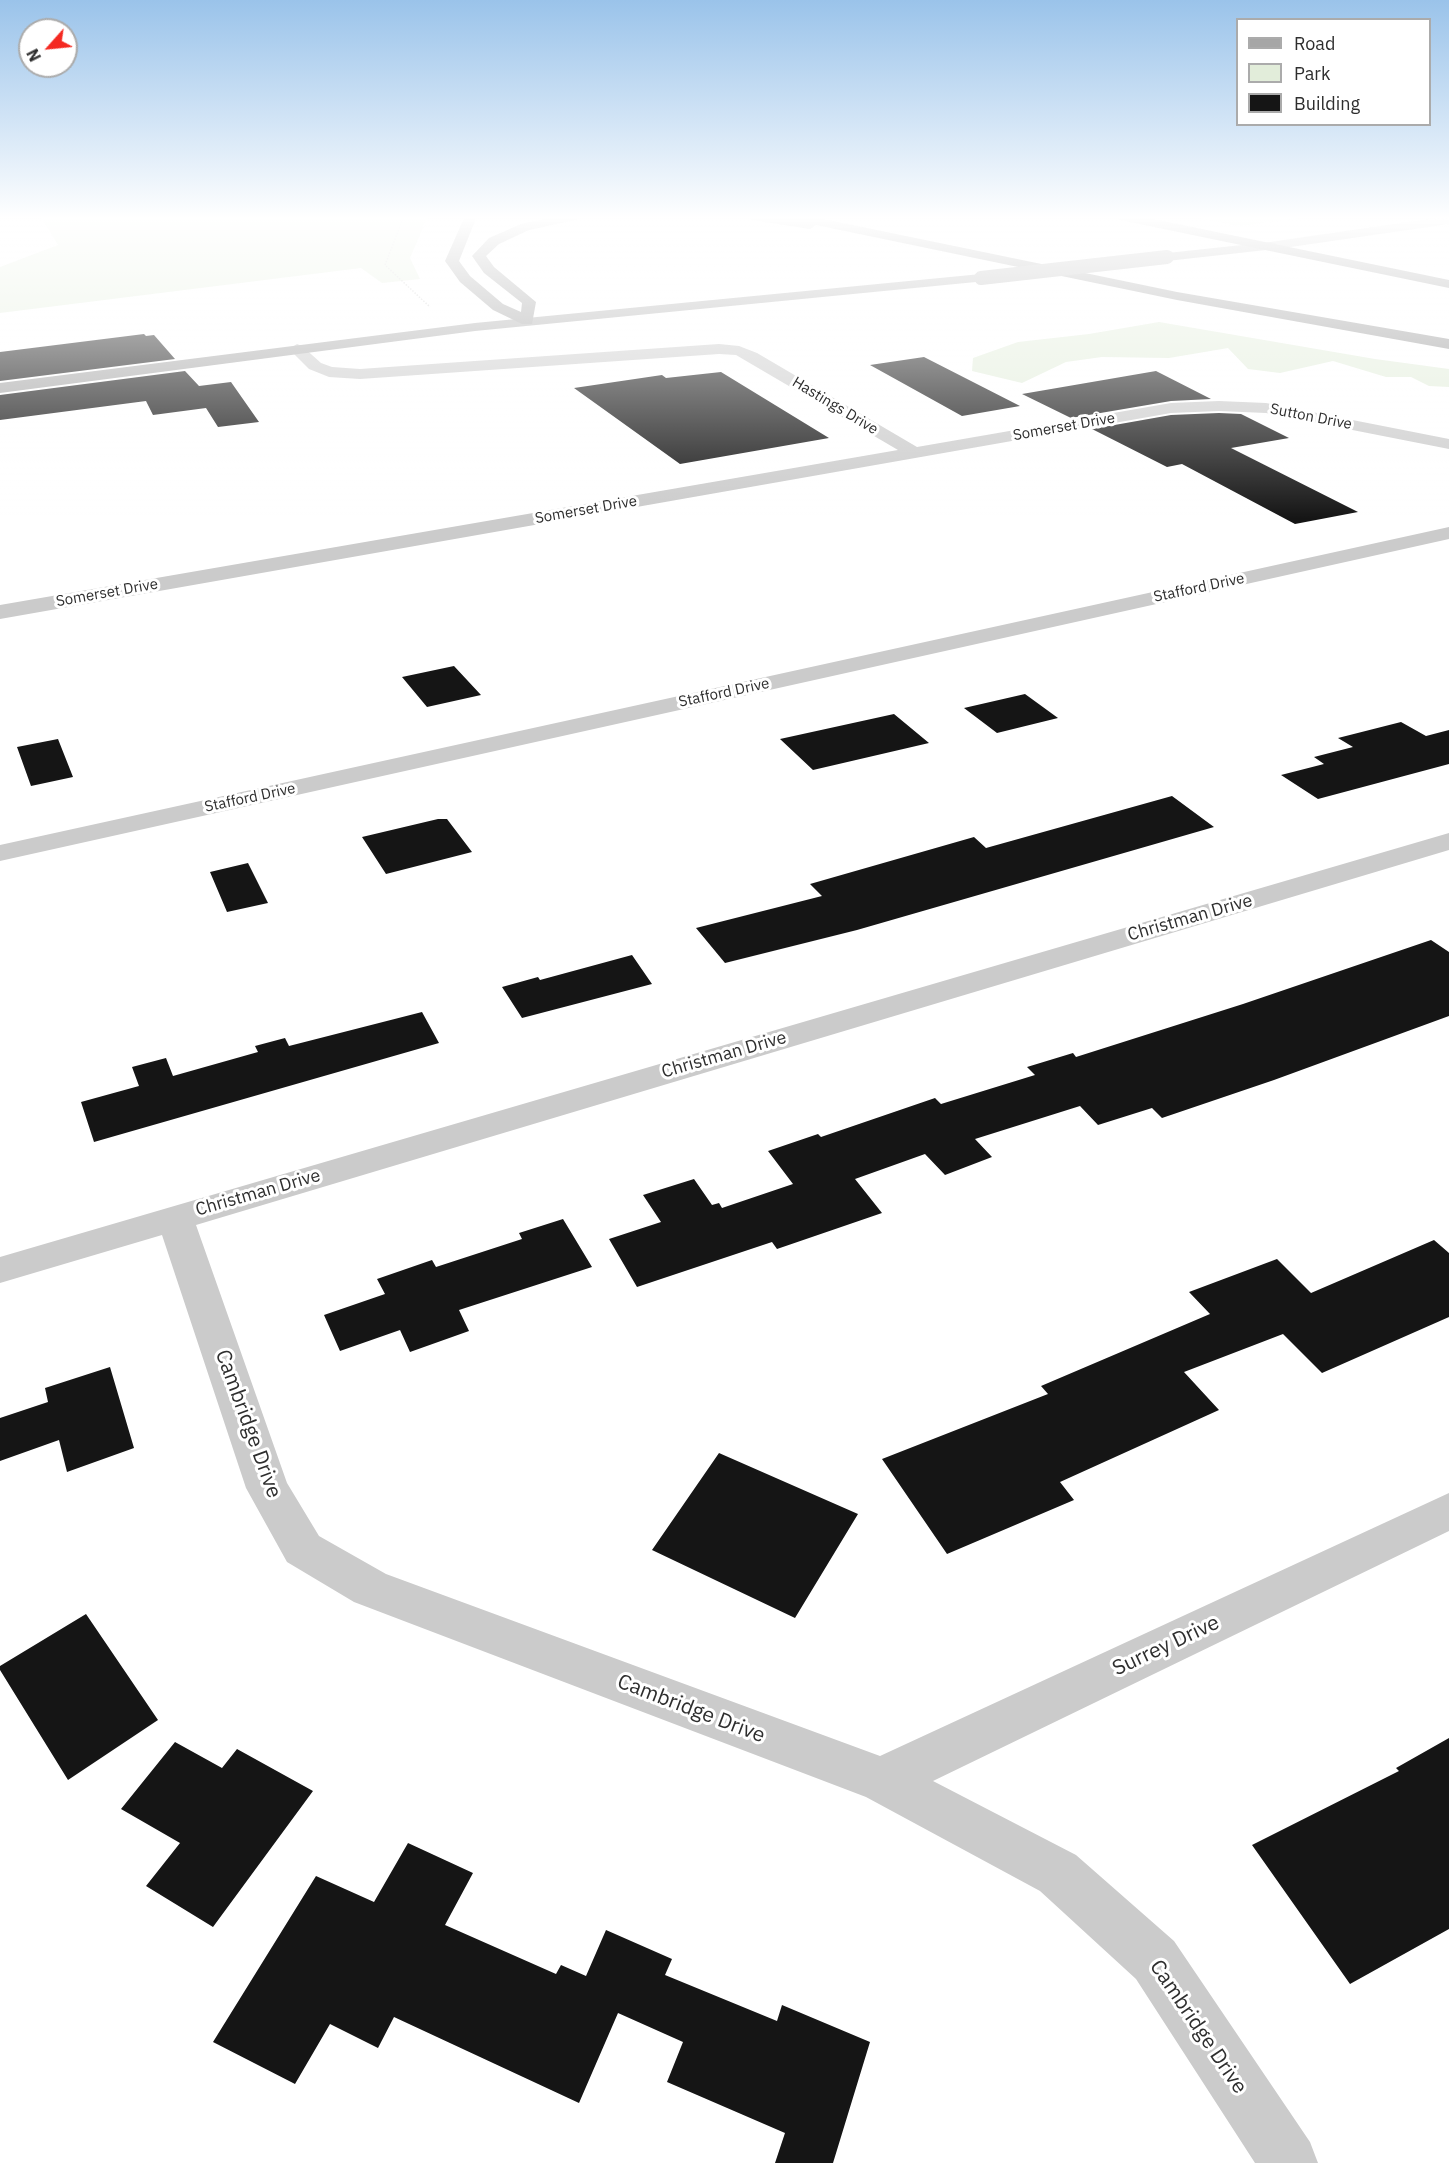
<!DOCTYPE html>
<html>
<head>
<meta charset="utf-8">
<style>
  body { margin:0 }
  #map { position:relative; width:1449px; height:2163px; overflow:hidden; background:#fff; font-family:"IBM Plex Sans",sans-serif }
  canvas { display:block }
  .legend { position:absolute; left:1236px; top:18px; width:195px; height:108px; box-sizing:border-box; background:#fff; border:2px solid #ababab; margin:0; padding:8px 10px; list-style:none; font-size:18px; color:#2e2e2e }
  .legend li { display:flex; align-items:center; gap:12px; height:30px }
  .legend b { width:30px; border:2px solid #ababab }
  .north { position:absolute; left:18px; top:18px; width:60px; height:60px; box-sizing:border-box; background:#fff; border:2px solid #ababab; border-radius:50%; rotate:243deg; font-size:16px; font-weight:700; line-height:24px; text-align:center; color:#2e2e2e }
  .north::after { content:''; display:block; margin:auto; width:21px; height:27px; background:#f42921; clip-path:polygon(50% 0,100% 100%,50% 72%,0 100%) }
</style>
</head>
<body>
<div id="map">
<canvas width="1449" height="2163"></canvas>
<ul class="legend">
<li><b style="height:8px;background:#a6a6a6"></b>Road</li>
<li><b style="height:16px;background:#e2edda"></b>Park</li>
<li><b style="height:16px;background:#151515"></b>Building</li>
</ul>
<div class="north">N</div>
</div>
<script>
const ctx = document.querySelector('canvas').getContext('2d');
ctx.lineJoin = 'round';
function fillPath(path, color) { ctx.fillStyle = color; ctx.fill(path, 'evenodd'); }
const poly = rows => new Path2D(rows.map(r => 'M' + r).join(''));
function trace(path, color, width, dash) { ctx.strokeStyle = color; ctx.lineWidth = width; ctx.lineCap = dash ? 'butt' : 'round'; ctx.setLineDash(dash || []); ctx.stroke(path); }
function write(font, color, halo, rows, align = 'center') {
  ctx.font = font + ' "IBM Plex Sans",sans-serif'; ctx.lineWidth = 6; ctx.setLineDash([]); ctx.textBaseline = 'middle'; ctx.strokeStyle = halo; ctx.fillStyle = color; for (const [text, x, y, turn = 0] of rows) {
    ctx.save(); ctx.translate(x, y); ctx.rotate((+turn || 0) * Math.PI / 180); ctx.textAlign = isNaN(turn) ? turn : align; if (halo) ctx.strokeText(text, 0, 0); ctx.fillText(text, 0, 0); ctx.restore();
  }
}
fillPath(poly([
  [40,216,428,216,410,258,420,279,382,283,361,268,0,313,0,267,58,245],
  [1187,216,1318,216,1240,226],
  [1159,322,1375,359,1449,369,1449,387,1429,386,1411,377,1386,377,1333,361,1280,373,1248,369,1228,348,1169,358,1102,357,1066,362,1022,383,972,371,973,358,1018,342,1089,334]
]), '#e2edda');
fillPath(poly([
  [144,334,146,336,154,335,175,359,0,381,0,352],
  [924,357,1020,406,962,416,870,365],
  [185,371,199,386,231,382,259,422,218,427,206,408,153,415,146,401,0,420,0,395],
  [1156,371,1211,399,1171,401,1071,418,1022,394],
  [721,372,829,438,680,464,574,388,662,375,666,378],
  [1219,413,1241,414,1289,438,1231,448,1358,512,1295,524,1182,464,1167,467,1092,429,1171,415],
  [454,666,481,695,427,707,402,677],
  [1025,694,1058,718,997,733,964,708],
  [894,714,929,743,813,770,780,739],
  [1401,722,1426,736,1449,730,1449,764,1318,799,1281,775,1324,764,1314,757,1353,747,1338,738],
  [58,739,73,777,31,786,17,747],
  [1172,796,1214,827,857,930,725,963,696,928,822,896,810,884,974,837,986,848],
  [438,819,447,819,472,852,386,874,362,837],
  [248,863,268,903,227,912,210,872],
  [1431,940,1449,952,1449,1016,1274,1080,1162,1118,1152,1108,1098,1125,1080,1106,975,1139,992,1157,945,1175,925,1154,855,1179,882,1213,777,1249,772,1242,637,1287,609,1239,661,1222,643,1195,694,1179,712,1205,719,1203,722,1208,793,1184,768,1151,818,1134,821,1137,935,1098,941,1104,1035,1075,1027,1067,1073,1053,1076,1057,1243,1004],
  [632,955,652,984,522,1018,502,987,538,977,540,980],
  [422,1012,439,1043,94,1142,81,1102,139,1086,132,1067,166,1058,173,1076,258,1052,255,1046,285,1038,289,1046],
  [563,1219,592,1267,459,1310,469,1331,410,1352,400,1330,340,1351,324,1315,385,1294,377,1279,432,1260,436,1267,522,1239,519,1233],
  [1434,1240,1449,1253,1449,1317,1322,1373,1283,1334,1184,1372,1219,1410,1060,1482,1074,1500,947,1554,882,1459,1048,1394,1041,1386,1210,1314,1189,1292,1277,1259,1311,1293],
  [110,1367,134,1448,67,1472,59,1440,0,1461,0,1418,48,1402,45,1388],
  [719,1453,858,1514,795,1618,652,1550],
  [86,1614,158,1720,68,1780,0,1670,0,1666],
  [1449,1738,1449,1929,1350,1984,1252,1845,1399,1771,1396,1768],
  [175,1742,222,1768,237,1749,313,1791,213,1927,146,1886,180,1843,121,1809],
  [408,1843,473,1873,445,1925,556,1974,561,1965,586,1976,606,1930,672,1959,665,1975,777,2021,782,2005,870,2042,833,2163,775,2163,785,2133,667,2082,683,2042,618,2013,579,2103,394,2017,378,2048,330,2024,295,2084,213,2042,316,1876,374,1902]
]), '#151515');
trace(poly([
  [404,216,385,265,430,307]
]), '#cbcbcb', 1.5, [1.5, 1.5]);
fillPath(poly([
  [297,344,302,346,321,363,332,367,360,369,719,344,739,346,757,353,917,447,1171,403,1219,401,1266,403,1449,439,1449,449,1266,413,1219,411,1171,413,0,619,0,605,898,450,736,355,719,354,360,379,329,377,309,369,289,349,297,344],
  [1449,527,1449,539,0,861,0,845,1449,527],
  [1449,833,1449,850,196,1225,287,1483,319,1536,386,1574,880,1756,1449,1493,1449,1531,933,1781,1076,1855,1174,1941,1310,2142,1318,2163,1255,2163,1136,1979,1040,1891,866,1797,354,1602,287,1562,246,1488,162,1235,0,1283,0,1257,1449,833]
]), '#cbcbcb');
fillPath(poly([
  [1449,216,1449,224,1270,250,1263,246,1270,242,1449,216]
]), '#b8b8b8');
fillPath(poly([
  [1270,242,1275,243,1277,246,1275,249,1167,261,1160,257,1167,253,1270,242],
  [981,274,986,275,988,278,986,281,475,331,0,393,0,383,475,323,981,274]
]), '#a6a6a6');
fillPath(poly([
  [465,216,477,216,459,261,470,276,503,304,521,312,522,303,484,273,472,256,489,238,521,224,557,216,582,216,580,219,529,230,499,244,486,256,494,267,536,302,532,324,522,324,493,310,460,282,445,261,465,216],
  [746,216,809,216,1177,292,1449,339,1449,349,1177,300,816,225,810,229,752,220,746,216],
  [1114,216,1139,216,1449,280,1449,288,1120,220,1114,216]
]), '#959595');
trace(poly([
  [981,278,1167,257]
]), '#a6a6a6', 14);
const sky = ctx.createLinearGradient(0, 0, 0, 519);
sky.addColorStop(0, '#9ac3ea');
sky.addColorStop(0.42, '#fff');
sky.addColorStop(1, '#ffffff00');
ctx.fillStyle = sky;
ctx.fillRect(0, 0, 1449, 519);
write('15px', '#2e2e2e', '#fff', [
  ["Hastings Drive",835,406,31],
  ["Sutton Drive",1311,417,11],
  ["Somerset Drive",1064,427,-10],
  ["Somerset Drive",586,510,-10],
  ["Stafford Drive",1199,588,-12],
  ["Somerset Drive",107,593,-10],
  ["Stafford Drive",724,693,-12],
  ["Stafford Drive",250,798,-12]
]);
write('18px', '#2e2e2e', '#fff', [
  ["Christman Drive",1190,918,-16],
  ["Christman Drive",724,1055,-16],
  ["Christman Drive",258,1193,-16]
]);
write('21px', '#2e2e2e', '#fff', [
  ["Cambridge Drive",248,1424,70],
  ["Surrey Drive",1166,1646,-25],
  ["Cambridge Drive",691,1709,21],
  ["Cambridge Drive",1198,2027,56]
]);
</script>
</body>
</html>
